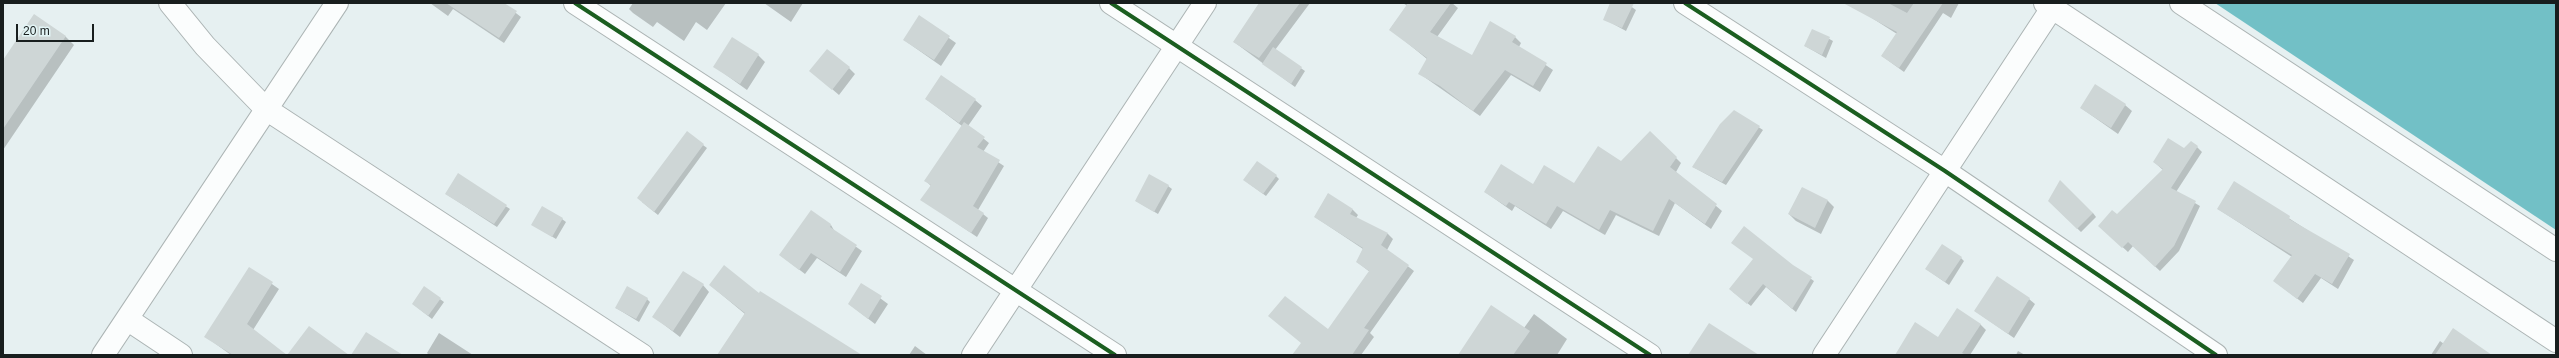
<!DOCTYPE html>
<html>
<head>
<meta charset="utf-8">
<style>
  body { margin:0 }
  #map { position:relative; width:2559px; height:358px; overflow:hidden; background:#e6f0f1; font-family:Helvetica,sans-serif }
  canvas { display:block }
  .frame { position:absolute; inset:0; border:4px solid #181e1e; pointer-events:none }
  .scale { position:absolute; left:16px; top:24px; width:78px; height:18px; box-sizing:border-box; border:2px solid #181e1e; border-top:0; padding-left:5px; font-size:12px; line-height:14px; white-space:nowrap; color:#181e1e; -webkit-text-stroke:3px #e2f4f5; paint-order:stroke }
</style>
</head>
<body>
<div id="map">
<canvas width="2559" height="358"></canvas>
<div class="frame"></div>
<div class="scale">20 m</div>
</div>
<script>
const ctx = document.querySelector('canvas').getContext('2d');
ctx.lineJoin = 'round';
function fillPath(path, color) { ctx.fillStyle = color; ctx.fill(path, 'evenodd'); }
const poly = rows => new Path2D(rows.map(r => 'M' + r).join(''));
function trace(path, color, width, dash) { ctx.strokeStyle = color; ctx.lineWidth = width; ctx.lineCap = dash ? 'butt' : 'round'; ctx.setLineDash(dash || []); ctx.stroke(path); }
fillPath(poly([
  [2215,3,2556,3,2556,230]
]), '#72c0c6');
fillPath(poly([
  [430,3,503,3,521,17,504,43,453,9,448,16],
  [633,3,726,3,707,30,696,22,684,41,657,22,653,27,633,13,629,9],
  [764,3,803,3,791,22],
  [1261,3,1310,3,1275,50,1305,71,1295,87,1234,42],
  [1403,3,1452,3,1458,8,1437,37,1472,56,1515,37,1521,43,1519,47,1553,70,1540,92,1511,75,1480,116,1420,74,1427,59,1390,29,1407,6],
  [1612,3,1626,3,1636,10,1626,31,1604,19],
  [1869,3,1959,3,1951,18,1943,13,1904,72,1882,56,1897,34,1864,13],
  [919,17,956,43,941,66,904,40],
  [1813,30,1833,41,1826,58,1805,46],
  [65,36,74,45,3,150,3,61],
  [758,55,765,62,747,90,715,67],
  [849,68,855,74,839,95,811,71],
  [926,99,975,100,982,106,968,126,989,143,983,152,1004,166,978,210,988,218,977,237,922,200,931,186,926,181,962,126],
  [2125,105,2132,111,2118,134,2081,108],
  [1734,111,1763,130,1726,185,1693,167],
  [1650,132,1681,163,1676,172,1722,211,1711,229,1675,203,1659,236,1616,215,1605,235,1563,211,1551,229,1515,206,1512,211,1485,192,1533,186,1574,185,1621,162],
  [687,133,707,148,658,215,642,202],
  [2197,147,2202,152,2176,192,2200,206,2179,251,2160,271,2133,246,2128,252,2104,230,2163,170,2154,162,2184,150],
  [458,175,510,209,497,227,446,194],
  [1276,176,1279,179,1266,196,1248,183],
  [2234,183,2354,260,2338,289,2321,278,2303,303,2274,281,2292,257,2218,209],
  [1168,186,1172,189,1158,214,1136,201],
  [1802,188,1828,201,1834,207,1821,234,1796,221,1789,214],
  [1328,194,1353,210,1358,215,1356,218,1388,234,1393,239,1387,250,1414,271,1370,333,1374,337,1361,355,1303,355,1302,344,1328,331,1370,272,1357,262,1363,249,1315,217],
  [2052,204,2093,213,2096,217,2081,232],
  [562,219,566,222,556,239,533,225],
  [831,225,835,232,862,251,846,277,817,258,805,274,780,255],
  [1961,258,1964,261,1949,285,1926,269],
  [1754,259,1792,266,1814,281,1796,312,1766,287,1751,306,1733,292],
  [249,268,279,289,253,330,286,355,231,355,206,337],
  [861,284,888,304,875,324,849,304],
  [703,285,709,292,680,337,654,317],
  [710,285,759,294,860,355,718,355,745,314],
  [425,288,444,302,432,319,413,304],
  [647,299,650,302,639,322,616,308],
  [2029,299,2035,304,2014,338,1975,311],
  [1534,314,1567,339,1557,355,1460,355,1524,328],
  [1980,324,1986,330,1970,355,1896,355],
  [439,333,473,355,474,355,429,355,427,353],
  [2440,341,2456,353,2458,355,2431,355],
  [915,346,927,355,909,355],
  [2018,351,2025,355,2016,355]
]), '#0003');
fillPath(poly([
  [446,3,504,3,517,11,499,38],
  [1259,3,1300,3,1259,58,1233,42],
  [1408,3,1451,3,1430,32,1472,55,1490,21,1516,36,1512,42,1547,63,1533,86,1505,70,1473,111,1440,86,1418,74,1427,58,1389,30],
  [1610,3,1634,3,1622,28,1603,20],
  [1843,3,1888,3,1907,13,1914,3,1943,3,1899,68,1881,56,1897,32],
  [34,14,66,36,3,129,3,60],
  [919,15,950,36,934,60,903,40],
  [1812,29,1830,37,1822,55,1804,46],
  [732,37,759,54,740,84,713,67],
  [1273,47,1302,67,1291,84,1262,64],
  [827,49,850,67,832,90,809,71],
  [941,75,976,99,959,123,925,99],
  [2095,84,2126,104,2111,128,2080,108],
  [1734,110,1760,126,1722,182,1692,167,1720,124],
  [964,122,985,137,977,147,1000,160,973,206,984,213,971,233,920,200,931,185,924,181],
  [687,131,704,144,654,212,637,198],
  [1650,131,1677,157,1670,167,1717,204,1705,224,1669,199,1653,231,1610,210,1599,230,1557,206,1546,224,1509,202,1506,206,1484,192,1501,164,1533,184,1544,165,1574,183,1598,146,1621,161],
  [2168,138,2184,148,2191,141,2198,146,2171,188,2196,201,2174,246,2155,267,2128,242,2122,248,2098,226,2112,210,2117,214,2163,169,2153,162],
  [1257,161,1277,175,1263,194,1243,180],
  [458,173,507,205,494,224,445,194],
  [1149,174,1169,185,1154,212,1135,201],
  [2060,180,2093,213,2077,229,2048,201],
  [2234,181,2290,216,2289,219,2350,254,2332,284,2315,274,2297,299,2273,281,2292,255,2217,209],
  [1802,187,1828,200,1815,228,1788,214],
  [1328,193,1353,209,1350,214,1388,233,1381,245,1409,265,1364,328,1369,330,1352,355,1292,355,1301,343,1268,316,1285,296,1328,329,1369,271,1356,262,1363,248,1314,217],
  [542,206,563,218,552,237,531,225],
  [811,210,831,224,830,227,857,245,840,272,811,253,799,270,779,255],
  [1744,226,1793,265,1812,277,1792,309,1763,284,1747,304,1729,289,1753,259,1731,243],
  [1942,244,1962,257,1945,282,1925,269],
  [724,265,759,293,760,291,862,355,717,355,745,313,709,285],
  [249,267,273,282,247,324,287,355,309,326,349,355,233,355,204,337],
  [683,271,704,284,673,331,652,317],
  [1997,276,2030,298,2008,334,1974,311],
  [861,283,882,296,868,319,848,304],
  [424,286,441,298,428,316,412,304],
  [627,286,648,298,636,319,615,308],
  [1491,305,1530,331,1513,355,1458,355],
  [1957,308,1981,324,1962,353,1966,355,1895,355,1915,322,1938,337],
  [1709,323,1759,355,1688,355],
  [2453,328,2492,355,2435,355],
  [366,332,403,355,351,355]
]), '#ced6d6');
const minor = poly([
  [170,3,205,46,266,109,642,355],
  [575,3,1115,355],
  [1111,3,1650,355],
  [1685,3,1945,171,2216,355],
  [2045,3,2556,341],
  [2181,3,2556,250],
  [127,319,181,355],
  [103,355,337,3],
  [973,355,1205,3],
  [1824,355,2052,8]
]);
trace(minor, '#acb4b4', 24);
trace(minor, '#fbfdfd', 22);
trace(poly([
  [575,3,1115,355],
  [1111,3,1650,355],
  [1685,3,1945,171,2216,355]
]), '#1b5e20', 4);
</script>
</body>
</html>
